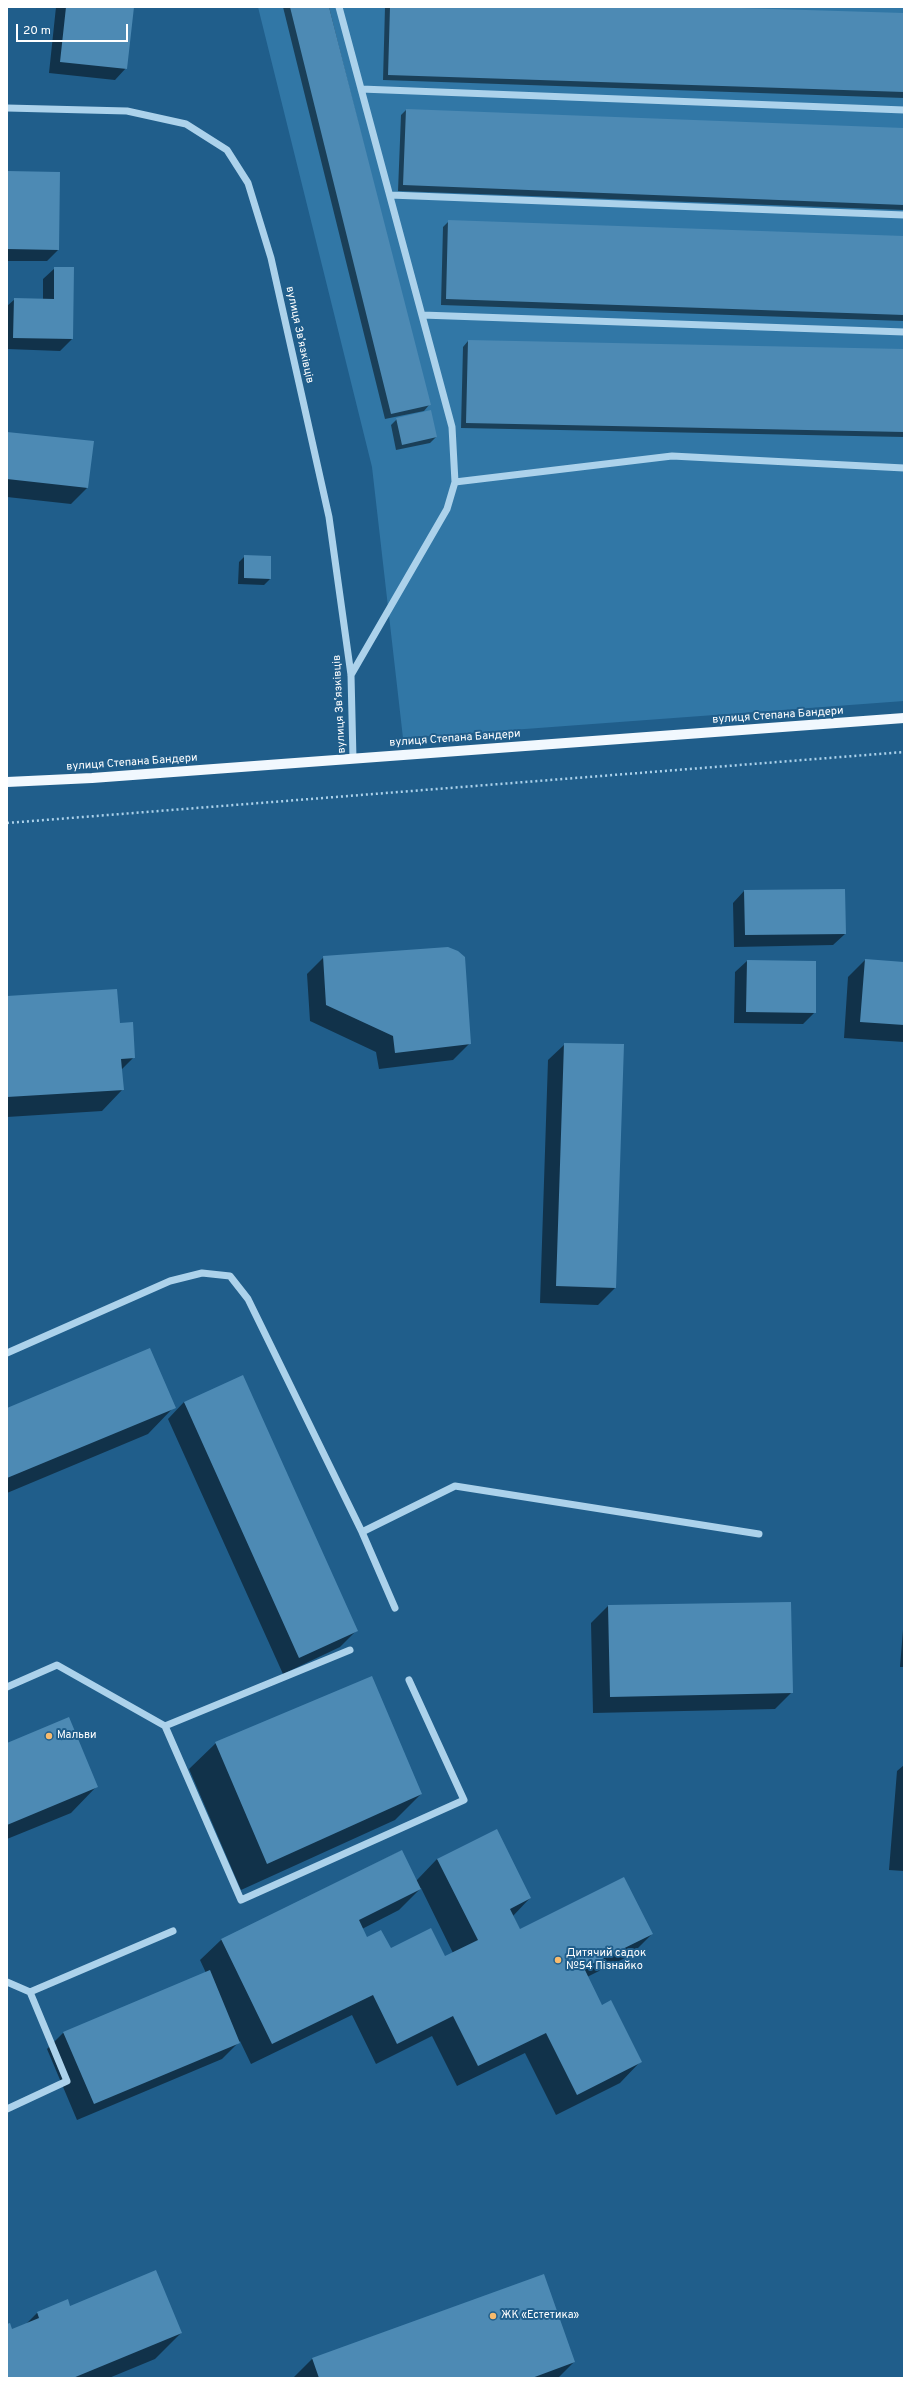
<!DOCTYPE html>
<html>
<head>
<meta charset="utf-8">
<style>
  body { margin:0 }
  #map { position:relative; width:911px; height:2385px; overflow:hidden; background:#205e8b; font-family:Overpass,sans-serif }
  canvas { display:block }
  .frame { position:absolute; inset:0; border:8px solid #fff; pointer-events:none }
  .scale { position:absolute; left:16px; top:24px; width:112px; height:18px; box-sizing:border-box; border:2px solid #fff; border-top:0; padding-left:5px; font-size:12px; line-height:14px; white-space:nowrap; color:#fff; -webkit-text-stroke:3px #205e8b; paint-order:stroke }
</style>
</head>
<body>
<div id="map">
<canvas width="911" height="2385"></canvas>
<div class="frame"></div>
<div class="scale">20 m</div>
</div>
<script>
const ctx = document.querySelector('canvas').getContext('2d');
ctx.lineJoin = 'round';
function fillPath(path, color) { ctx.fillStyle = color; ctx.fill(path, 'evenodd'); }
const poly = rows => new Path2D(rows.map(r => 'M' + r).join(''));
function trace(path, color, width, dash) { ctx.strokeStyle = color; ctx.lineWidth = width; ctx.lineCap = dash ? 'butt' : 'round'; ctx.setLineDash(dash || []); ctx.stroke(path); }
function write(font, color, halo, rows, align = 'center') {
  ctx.font = font + ' Overpass,sans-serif'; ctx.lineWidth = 4; ctx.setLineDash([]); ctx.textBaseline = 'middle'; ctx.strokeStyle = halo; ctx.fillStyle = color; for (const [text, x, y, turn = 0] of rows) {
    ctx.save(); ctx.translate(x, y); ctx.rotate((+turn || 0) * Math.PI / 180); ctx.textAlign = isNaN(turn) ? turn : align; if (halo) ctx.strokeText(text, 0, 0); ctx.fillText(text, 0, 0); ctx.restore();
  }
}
fillPath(poly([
  [258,7,904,7,904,701,403,738,372,467]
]), '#3177a6');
fillPath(poly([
  [56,7,133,7,126,68,115,80,49,73],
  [283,7,329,7,429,405,424,411,385,419],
  [385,7,674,7,904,15,904,98,383,80],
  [406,110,904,129,904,210,398,191,401,115],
  [7,172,58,250,47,261,7,261],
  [449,221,904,237,904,321,441,305,443,227],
  [55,268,73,268,72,339,60,351,7,349,7,306,15,299,43,300,43,279],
  [468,341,904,350,904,437,461,428,463,347],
  [397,419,436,437,430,443,396,450,391,425],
  [7,433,87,488,71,504,7,497],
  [245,556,270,579,264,585,238,584,239,562],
  [744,891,845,934,833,945,734,947,733,903],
  [324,957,470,1043,453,1060,379,1069,376,1052,310,1021,307,974],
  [865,960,904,963,904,1042,844,1038,848,977],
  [747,961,815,962,815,1012,803,1024,734,1023,735,972],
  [7,997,134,1057,121,1070,122,1090,102,1111,7,1117],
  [565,1044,615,1288,598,1305,540,1303,548,1060],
  [184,1402,357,1630,340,1647,283,1674,168,1419],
  [174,1407,148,1434,7,1493,7,1409],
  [608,1606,792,1692,775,1709,593,1713,591,1623],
  [904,1617,904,1667,900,1667],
  [216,1743,421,1794,395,1820,241,1890,189,1769],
  [7,1744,97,1786,71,1813,7,1839],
  [904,1765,904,1871,889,1870,897,1771],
  [401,1851,416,1881,437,1859,530,1898,513,1916,520,1930,652,1934,631,1955,587,1977,602,2006,640,2062,620,2083,556,2115,525,2053,457,2086,432,2036,376,2064,352,2015,251,2064,240,2041,222,2059,77,2120,47,2049,63,2033,206,1973,200,1960,221,1940],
  [421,1888,453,1953,445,1958,390,1950,366,1938,362,1929,399,1910],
  [69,2307,181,2333,155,2359,109,2378,7,2378,7,2326,11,2330,26,2324,37,2313],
  [312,2359,574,2362,558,2378,293,2378]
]), '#0007');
fillPath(poly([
  [66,7,134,7,127,69,60,62],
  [290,7,329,7,431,405,391,414],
  [390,7,709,7,904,13,904,92,388,75],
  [406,109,904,128,904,205,403,185],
  [7,171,60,172,59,250,7,249],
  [448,220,904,236,904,315,446,299],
  [54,267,74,267,73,339,13,338,14,298,54,299],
  [468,340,904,349,904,432,466,423],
  [431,410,437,437,402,445,396,418],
  [7,432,94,441,88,488,7,479],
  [244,555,271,556,271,579,244,578],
  [845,889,846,934,745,935,744,890],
  [448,947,458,951,465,957,471,1044,395,1053,393,1036,326,1005,323,956],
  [865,959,904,962,904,1025,860,1022],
  [747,960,816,961,816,1013,746,1012],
  [117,989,120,1023,133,1022,135,1058,121,1059,124,1090,7,1097,7,996],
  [564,1043,624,1044,616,1288,556,1286],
  [150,1348,176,1408,7,1478,7,1408],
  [243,1375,358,1631,299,1658,184,1402],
  [791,1602,793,1693,610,1697,608,1605],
  [372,1676,422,1794,267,1864,215,1742],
  [69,1717,98,1787,7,1825,7,1743],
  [497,1829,531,1898,510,1909,520,1929,624,1877,653,1934,584,1968,602,2005,611,2000,642,2062,577,2095,546,2033,478,2066,453,2016,397,2044,373,1995,272,2044,221,1939,402,1850,421,1889,359,1920,367,1937,381,1930,391,1948,431,1928,445,1956,478,1940,437,1859],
  [210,1970,240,2043,94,2104,63,2032],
  [156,2270,182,2333,73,2378,7,2378,7,2324,10,2323,12,2329,39,2318,37,2312,68,2299,70,2306],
  [544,2274,575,2362,532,2378,319,2378,312,2358]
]), '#4d8ab4');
trace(poly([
  [7,823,904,752]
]), '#acd2eb', 2.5, [2, 3]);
trace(poly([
  [339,7,452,427,455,482,447,509,351,675],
  [361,89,904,110],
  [7,108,127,111,186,124,227,150,248,183,271,258,329,517,351,675,353,759],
  [390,195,904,215],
  [422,315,904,332],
  [455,482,672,456,904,468],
  [7,1353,170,1281,202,1273,230,1276,248,1299,362,1532,395,1608],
  [362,1532,455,1486,759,1534],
  [7,1687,57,1665,165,1726,241,1900,464,1800,409,1680],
  [165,1726,350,1650],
  [7,1982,30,1992,67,2081,7,2109],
  [30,1992,173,1931]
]), '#acd2eb', 7);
trace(poly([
  [7,782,92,778,904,718]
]), '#f1f8fe', 10);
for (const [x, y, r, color] of [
  [49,1736,4,"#f8bb6d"],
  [558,1960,4,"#f8bb6d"],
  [493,2316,4,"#f8bb6d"]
]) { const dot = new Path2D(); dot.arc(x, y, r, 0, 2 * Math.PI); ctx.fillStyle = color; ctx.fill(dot); trace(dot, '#205e8b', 1.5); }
write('11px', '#fff', '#205e8b', [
  ["вулиця Звʼязківців",299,335,78],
  ["вулиця Звʼязківців",340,704,-93],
  ["вулиця Степана Бандери",778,716,-4],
  ["вулиця Степана Бандери",455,739,-4],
  ["вулиця Степана Бандери",132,763,-4]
]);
write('11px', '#fff', '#205e8b', [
  ["Мальви",57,1736],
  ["Дитячий садок",566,1954],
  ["№54 Пізнайко",566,1967],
  ["ЖК «Естетика»",501,2316]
], 'left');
</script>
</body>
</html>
